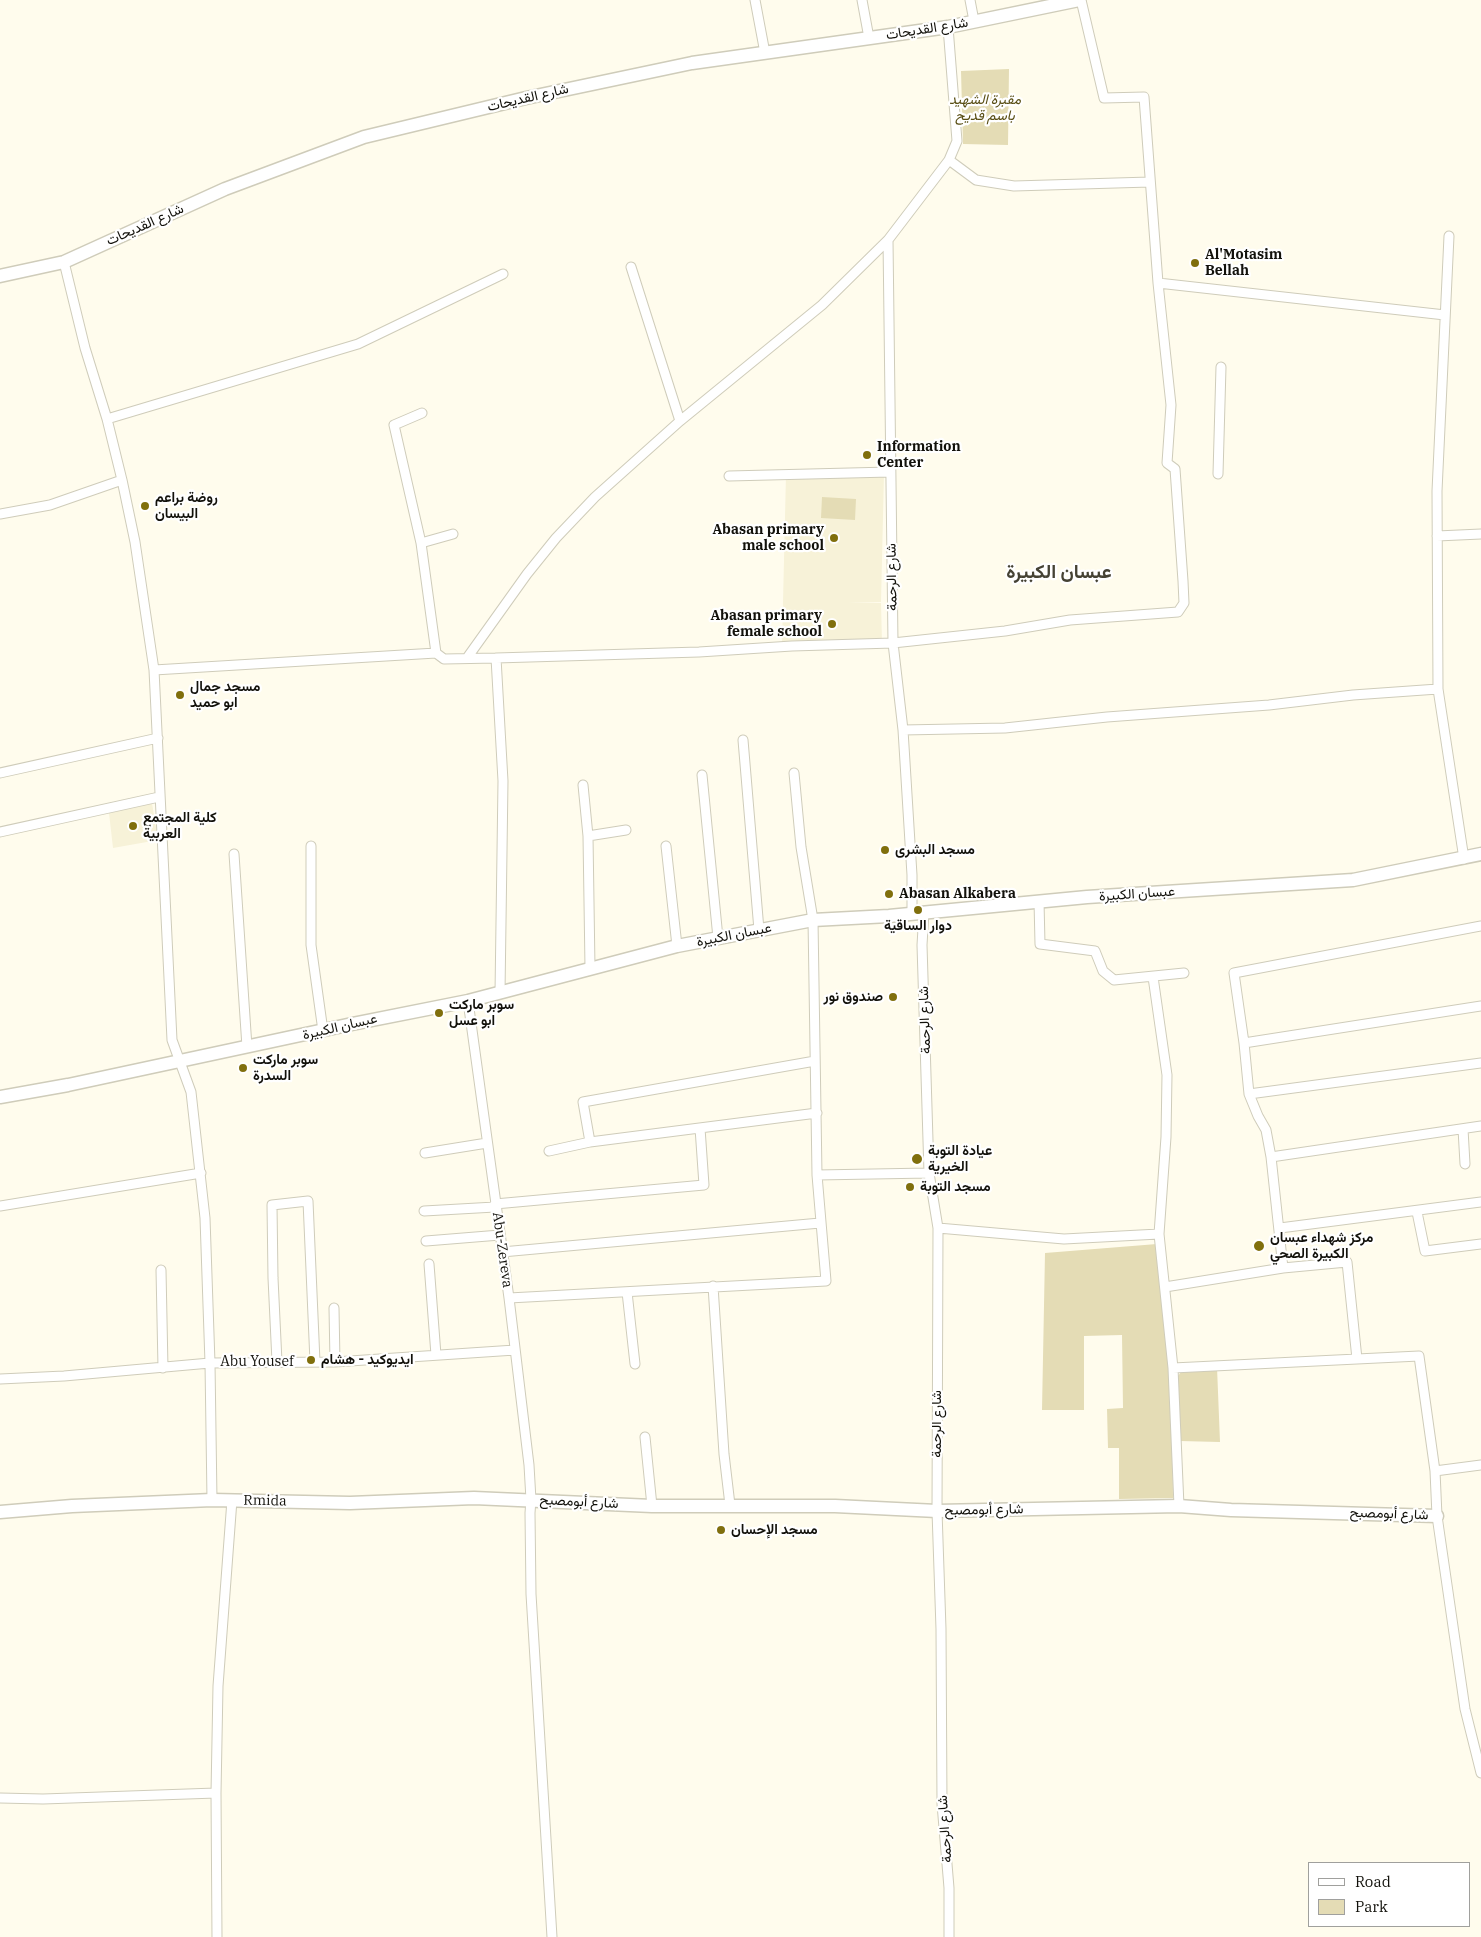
<!DOCTYPE html>
<html>
<head>
<meta charset="utf-8">
<style>
  body { margin:0 }
  #map { position:relative; width:1481px; height:1937px; overflow:hidden; background:#fffced; font-family:"IBM Plex Serif",serif }
  canvas { display:block }
  .legend { position:absolute; left:1308px; top:1862px; width:162px; height:65px; box-sizing:border-box; background:#fff; border:1px solid #a0a09d; margin:0; padding:6px 9px; list-style:none; font-size:15px; color:#12110b }
  .legend li { display:flex; align-items:center; gap:10px; height:25px }
  .legend b { width:25px; border:1px solid #a0a09d }
</style>
</head>
<body>
<div id="map">
<canvas width="1481" height="1937"></canvas>
<ul class="legend">
<li><b style="height:6px;background:#fff"></b>Road</li>
<li><b style="height:14px;background:#e4dcb5"></b>Park</li>
</ul>
</div>
<script>
const ctx = document.querySelector('canvas').getContext('2d');
ctx.lineJoin = 'round';
function fillPath(path, color) { ctx.fillStyle = color; ctx.fill(path, 'evenodd'); }
const poly = rows => new Path2D(rows.map(r => 'M' + r).join(''));
function trace(path, color, width, dash) { ctx.strokeStyle = color; ctx.lineWidth = width; ctx.lineCap = dash ? 'butt' : 'round'; ctx.setLineDash(dash || []); ctx.stroke(path); }
function write(font, color, halo, rows, align = 'center') {
  ctx.font = font + ' "IBM Plex Serif",Vazirmatn,serif'; ctx.lineWidth = 4.5; ctx.setLineDash([]); ctx.textBaseline = 'middle'; ctx.strokeStyle = halo; ctx.fillStyle = color; for (const [text, x, y, turn = 0] of rows) {
    ctx.save(); ctx.translate(x, y); ctx.rotate((+turn || 0) * Math.PI / 180); ctx.textAlign = isNaN(turn) ? turn : align; if (halo) ctx.strokeText(text, 0, 0); ctx.fillText(text, 0, 0); ctx.restore();
  }
}
fillPath(poly([
  [786,474,884,474,881,602,848,603,881,603,882,643,782,645],
  [152,803,158,840,113,848,109,813]
]), '#f7f2d8');
fillPath(poly([
  [1009,69,1008,145,963,144,961,71],
  [822,497,856,499,855,520,821,518],
  [1157,1244,1172,1376,1173,1498,1119,1499,1119,1448,1108,1448,1107,1409,1123,1408,1122,1335,1084,1336,1084,1410,1042,1410,1045,1253],
  [1217,1367,1220,1442,1180,1441,1178,1376,1184,1368]
]), '#e4dcb5');
const street = poly([
  [755,0,765,53],
  [862,0,869,38],
  [970,0,974,21],
  [949,160,976,180,1014,186,1150,182],
  [1449,236,1437,491,1438,689,1464,859],
  [888,240,893,643,903,730,912,875,912,914],
  [64,262,85,348,107,419,122,480,135,542,154,670,172,1040,191,1092,205,1218,210,1363,212,1500],
  [631,267,680,421],
  [1158,283,1445,315],
  [422,413,394,425,421,543,436,653],
  [107,419,358,344,503,274],
  [1218,474,1221,367],
  [729,476,890,472],
  [0,514,50,505,122,480],
  [1437,536,1481,534],
  [421,543,453,534],
  [467,658,527,574,556,538,595,497,680,421,822,305,888,240,949,160,957,141,948,27],
  [496,658,503,781,500,993],
  [154,670,436,653,444,659,496,658,699,652,792,646,893,643,1005,631,1070,620,1178,612,1184,603,1183,581,1175,469,1167,463,1171,405,1158,283,1144,97,1104,98,1081,0],
  [903,730,1005,728,1107,717,1269,705,1353,695,1438,689],
  [743,740,759,930],
  [0,773,158,738],
  [702,775,718,938],
  [583,785,588,836,590,968],
  [0,832,159,797],
  [588,836,626,830],
  [311,846,311,945,323,1031],
  [666,846,677,946],
  [234,854,247,1047],
  [1039,901,1040,944,1095,951,1103,971,1114,980,1184,973],
  [924,912,922,945,929,1173,938,1228,937,1511,941,1629,942,1804,949,1888,949,1937],
  [1481,926,1234,973,1244,1043,1249,1094,1258,1116,1266,1130,1271,1157,1283,1268,1347,1262,1357,1359,1419,1356,1435,1471,1437,1516,1465,1709,1481,1773],
  [1153,977,1167,1075,1166,1137,1159,1234,1173,1368,1179,1506],
  [468,1001,509,1298,529,1465,531,1500,530,1513,531,1594,552,1937],
  [1244,1043,1481,1006],
  [1249,1094,1481,1063],
  [1463,1129,1465,1164],
  [590,1142,583,1102,815,1061],
  [549,1151,590,1142,817,1113],
  [425,1153,487,1143],
  [1271,1157,1481,1126],
  [817,1175,929,1173],
  [495,1204,704,1185,700,1128],
  [0,1206,201,1173],
  [424,1211,495,1207],
  [1417,1212,1425,1251,1481,1244],
  [938,1228,1064,1239,1159,1234],
  [1280,1228,1481,1202],
  [426,1241,500,1235],
  [502,1252,820,1223],
  [429,1264,436,1355],
  [161,1270,163,1368],
  [713,1286,724,1454,730,1505],
  [1165,1287,1283,1268],
  [627,1292,635,1364],
  [509,1298,826,1281,817,1175,813,920,801,847,794,773],
  [334,1308,335,1362],
  [277,1362,273,1278,272,1205,308,1201,315,1362],
  [1173,1368,1357,1359],
  [0,1379,64,1376,210,1363,335,1362,515,1350],
  [645,1437,652,1506],
  [1435,1471,1481,1465],
  [0,1798,43,1799,216,1793],
  [217,1937,216,1793,218,1686,232,1500]
]);
const secondary = poly([
  [0,276,64,262,225,189,364,137,526,98,692,63,948,27,1079,0],
  [0,1097,68,1085,352,1024,468,1001,677,946,813,920,889,916,1087,897,1353,880,1481,854],
  [0,1512,72,1506,212,1500,350,1503,474,1498,652,1506,835,1506,937,1511,1179,1506,1231,1510,1437,1516]
]);
trace(street, '#cfccba', 11);
trace(secondary, '#cfccba', 15);
trace(street, '#fff', 9);
trace(secondary, '#fff', 12);
for (const [x, y, r, color] of [
  [1195,263,5,"#806f0d"],
  [867,455,5,"#806f0d"],
  [145,506,5,"#806f0d"],
  [834,538,5,"#806f0d"],
  [832,624,5,"#806f0d"],
  [180,695,5,"#806f0d"],
  [133,826,5,"#806f0d"],
  [885,850,5,"#806f0d"],
  [889,894,5,"#806f0d"],
  [918,910,5,"#806f0d"],
  [893,997,5,"#806f0d"],
  [439,1013,5,"#806f0d"],
  [243,1068,5,"#806f0d"],
  [917,1159,6,"#806f0d"],
  [910,1187,5,"#806f0d"],
  [1259,1246,6,"#806f0d"],
  [311,1360,5,"#806f0d"],
  [721,1530,5,"#806f0d"]
]) { const dot = new Path2D(); dot.arc(x, y, r, 0, 2 * Math.PI); ctx.fillStyle = color; ctx.fill(dot); trace(dot, '#fff', 2); }
write('14px', '#12110b', '#fff', [
  ["شارع القديحات",927,29,-9],
  ["شارع القديحات",528,98,-13],
  ["شارع القديحات",145,225,-24],
  ["شارع الرحمة",892,577,-91],
  ["عبسان الكبيرة",1137,894,-4],
  ["عبسان الكبيرة",734,935,-11],
  ["شارع الرحمة",925,1020,-92],
  ["عبسان الكبيرة",340,1027,-13],
  ["Abu-Zereva",502,1250,82],
  ["Abu Yousef",257,1362],
  ["شارع الرحمة",937,1424,-90],
  ["Rmida",265,1501,1],
  ["شارع أبومصبح",579,1502,3],
  ["شارع أبومصبح",984,1510,-1],
  ["شارع أبومصبح",1389,1514,2],
  ["شارع الرحمة",945,1829,-94]
]);
write('italic 14px', '#594e14', '#fff', [
  ["مقبرة الشهيد",985,100],
  ["باسم قديح",985,116]
]);
write('bold 14px', '#12110b', '#fff', [
  ["Al'Motasim",1205,255],
  ["Bellah",1205,271],
  ["Information",877,447],
  ["Center",877,463],
  ["روضة براعم",155,498],
  ["البيسان",155,514],
  ["Abasan primary",824,530,"right"],
  ["male school",824,546,"right"],
  ["Abasan primary",822,616,"right"],
  ["female school",822,632,"right"],
  ["مسجد جمال",190,687],
  ["ابو حميد",190,703],
  ["كلية المجتمع",143,818],
  ["العربية",143,834],
  ["مسجد البشرى",895,850],
  ["Abasan Alkabera",899,894],
  ["دوار الساقية",918,926,"center"],
  ["صندوق نور",883,997,"right"],
  ["سوبر ماركت",449,1005],
  ["ابو عسل",449,1021],
  ["سوبر ماركت",253,1060],
  ["السدرة",253,1076],
  ["عيادة التوبة",928,1151],
  ["الخيرية",928,1167],
  ["مسجد التوبة",920,1187],
  ["مركز شهداء عبسان",1270,1238],
  ["الكبيرة الصحي",1270,1254],
  ["ايديوكيد - هشام",321,1360],
  ["مسجد الإحسان",731,1530]
], 'left');
write('bold 19px', '#454234', '#fff', [
  ["عبسان الكبيرة",1059,573]
]);
</script>
</body>
</html>
